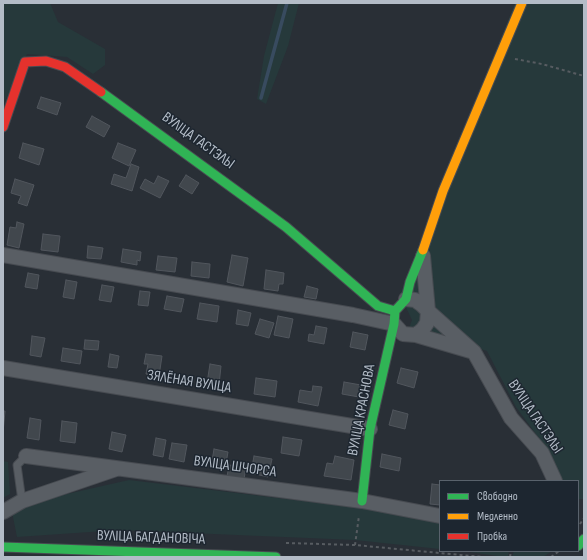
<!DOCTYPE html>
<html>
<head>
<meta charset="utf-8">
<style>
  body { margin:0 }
  #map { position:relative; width:587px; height:560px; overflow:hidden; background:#292f36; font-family:"Sofia Sans Condensed",sans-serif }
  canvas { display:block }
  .frame { position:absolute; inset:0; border:4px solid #b3bcc7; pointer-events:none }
  .legend { position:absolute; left:439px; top:480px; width:140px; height:72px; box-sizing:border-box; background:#1d2630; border:1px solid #59626c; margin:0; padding:5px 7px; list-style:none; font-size:12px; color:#b3bcc7 }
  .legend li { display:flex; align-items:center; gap:8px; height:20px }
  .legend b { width:20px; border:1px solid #59626c }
</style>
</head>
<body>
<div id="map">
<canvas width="587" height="560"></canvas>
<div class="frame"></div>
<ul class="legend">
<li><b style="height:5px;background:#30b455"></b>Свободно</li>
<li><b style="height:5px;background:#ff9f0a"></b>Медленно</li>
<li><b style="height:5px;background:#e5322d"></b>Пробка</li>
</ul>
</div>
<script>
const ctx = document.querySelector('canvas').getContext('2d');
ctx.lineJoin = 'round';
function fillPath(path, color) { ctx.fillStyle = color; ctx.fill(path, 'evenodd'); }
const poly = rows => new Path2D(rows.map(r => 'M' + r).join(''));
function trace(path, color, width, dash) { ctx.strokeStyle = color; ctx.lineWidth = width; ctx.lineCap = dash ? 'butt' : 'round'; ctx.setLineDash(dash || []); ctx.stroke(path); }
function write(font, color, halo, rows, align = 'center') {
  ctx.font = font + ' "Sofia Sans Condensed",sans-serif'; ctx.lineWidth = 3; ctx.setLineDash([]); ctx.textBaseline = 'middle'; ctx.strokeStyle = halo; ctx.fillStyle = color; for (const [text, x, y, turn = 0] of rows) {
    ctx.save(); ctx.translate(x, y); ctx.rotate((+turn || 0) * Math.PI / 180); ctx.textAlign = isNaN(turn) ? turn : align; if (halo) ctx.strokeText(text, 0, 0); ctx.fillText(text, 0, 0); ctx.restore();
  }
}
fillPath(poly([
  [3,3,50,3,58,22,105,49,105,65,93,74,67,57,27,54,3,105],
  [278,3,299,3,288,46,266,104,257,99,264,56],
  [515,3,584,3,584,499,578,499,578,481,563,481,547,449,516,407,487,351,409,328,412,320,400,295],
  [3,461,8,462,10,494,3,498],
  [129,480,361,508,440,521,440,549,355,540,119,530,17,537,12,512,27,503],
  [463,551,509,551,508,557,504,557],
  [514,551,552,551,543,557,512,557]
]), '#26393b');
trace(poly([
  [261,98,287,3]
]), '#384b5f', 3.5);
const building = poly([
  [41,97,61,103,57,115,37,108,41,97],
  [92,116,110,126,104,137,86,127,92,116],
  [23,143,44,149,39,165,19,158,23,143],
  [118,143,136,150,129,166,112,158,118,143],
  [131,164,139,167,132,191,111,184,114,174,126,178,131,164],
  [186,175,199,183,192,194,179,186,186,175],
  [158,176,169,181,160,198,140,188,145,179,154,184,158,176],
  [15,179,34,185,27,206,18,203,21,196,11,193,15,179],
  [17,222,24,224,19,248,7,245,10,227,16,228,17,222],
  [43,234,60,236,58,252,41,250,43,234],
  [88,246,103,248,101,259,87,258,88,246],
  [123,249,141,252,140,261,137,260,137,265,121,262,123,249],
  [232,255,248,258,243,286,227,282,232,255],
  [158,256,177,258,175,272,156,270,158,256],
  [192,262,210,264,209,278,191,276,192,262],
  [266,270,284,273,283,284,279,284,278,291,264,289,266,270],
  [28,273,39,275,37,289,25,287,28,273],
  [66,280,77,282,74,299,63,297,66,280],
  [102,285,114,287,111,302,99,300,102,285],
  [307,286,318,289,316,299,304,297,307,286],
  [140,291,150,292,148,306,138,305,140,291],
  [167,296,184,299,181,312,164,309,167,296],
  [200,303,219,306,217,322,197,319,200,303],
  [238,310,251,313,248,326,236,324,238,310],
  [278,316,293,319,289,338,274,335,278,316],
  [260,319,274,323,269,338,255,334,260,319],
  [316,326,327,328,324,344,308,341,309,334,314,335,316,326],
  [353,332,368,335,365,350,350,347,353,332],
  [32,336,45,338,41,357,30,355,32,336],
  [85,340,99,341,98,350,84,349,85,340],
  [63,348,82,351,80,364,61,361,63,348],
  [110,354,119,356,117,368,108,367,110,354],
  [146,354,162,356,159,376,146,374,148,364,144,364,146,354],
  [210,364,221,366,219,385,207,383,210,364],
  [401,368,418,372,414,388,397,383,401,368],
  [256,378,277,381,275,397,254,394,256,378],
  [344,382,361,385,359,397,342,394,344,382],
  [313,386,322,387,318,406,298,402,300,390,312,392,313,386],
  [393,410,408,414,405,429,389,425,393,410],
  [3,411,5,411,3,433,3,411],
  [30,418,41,420,39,440,27,438,30,418],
  [62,421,77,423,75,443,60,441,62,421],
  [112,432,126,435,122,452,109,449,112,432],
  [283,437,302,440,299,456,281,453,283,437],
  [156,438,166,440,163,457,153,455,156,438],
  [172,443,187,445,184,462,169,459,172,443],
  [214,449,228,452,225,469,211,467,214,449],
  [382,454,401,458,399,471,380,467,382,454],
  [254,456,272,459,268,477,251,473,254,456],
  [335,456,354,460,351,480,324,476,327,463,333,464,335,456],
  [229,465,246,467,244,479,227,477,229,465],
  [432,484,440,485,440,505,430,504,432,484]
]);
fillPath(building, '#41474d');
trace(building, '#51565d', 1);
const lane = poly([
  [22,501,17,465,26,456]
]);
const street = poly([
  [3,255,353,315,394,324,403,334,416,335,474,352],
  [406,299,415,300,422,305,428,311,474,352,511,418,542,453,555,481],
  [416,335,423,329,427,323,428,311,423,256],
  [3,368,370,429],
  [26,456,362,501,440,516],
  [3,512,22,501,116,469]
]);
const fast = poly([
  [101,92,286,227,378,306,395,311],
  [362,501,370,429,394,324,395,311,406,299,410,282,423,250],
  [578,546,584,539],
  [3,547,276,557]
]);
const slow = poly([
  [423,250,443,191,522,3]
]);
const jam = poly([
  [3,127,25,62,46,61,65,67,101,92]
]);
trace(lane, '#474b51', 9);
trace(street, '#474b51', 16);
trace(fast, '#474b51', 11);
trace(slow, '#474b51', 11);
trace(jam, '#474b51', 11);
trace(poly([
  [515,59,542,64,584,76],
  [580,524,584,518],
  [286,543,355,545,482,557],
  [355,545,359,516],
  [510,557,511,551],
  [551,557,559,551]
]), '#575c61', 2, [3, 3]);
trace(lane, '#595e64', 7);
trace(street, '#595e64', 14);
trace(fast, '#30b455', 9);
trace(slow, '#ff9f0a', 9);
trace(jam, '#e5322d', 9);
write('15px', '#b3bcc7', '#1d2630', [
  ["ВУЛІЦА ГАСТЭЛЫ",198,141,36],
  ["ЗЯЛЁНАЯ ВУЛІЦА",189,382,9],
  ["ВУЛІЦА КРАСНОВА",362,410,-79],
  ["ВУЛІЦА ГАСТЭЛЫ",535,417,56],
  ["ВУЛІЦА ШЧОРСА",235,467,8],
  ["ВУЛІЦА БАГДАНОВІЧА",151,538,2]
]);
</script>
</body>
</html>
